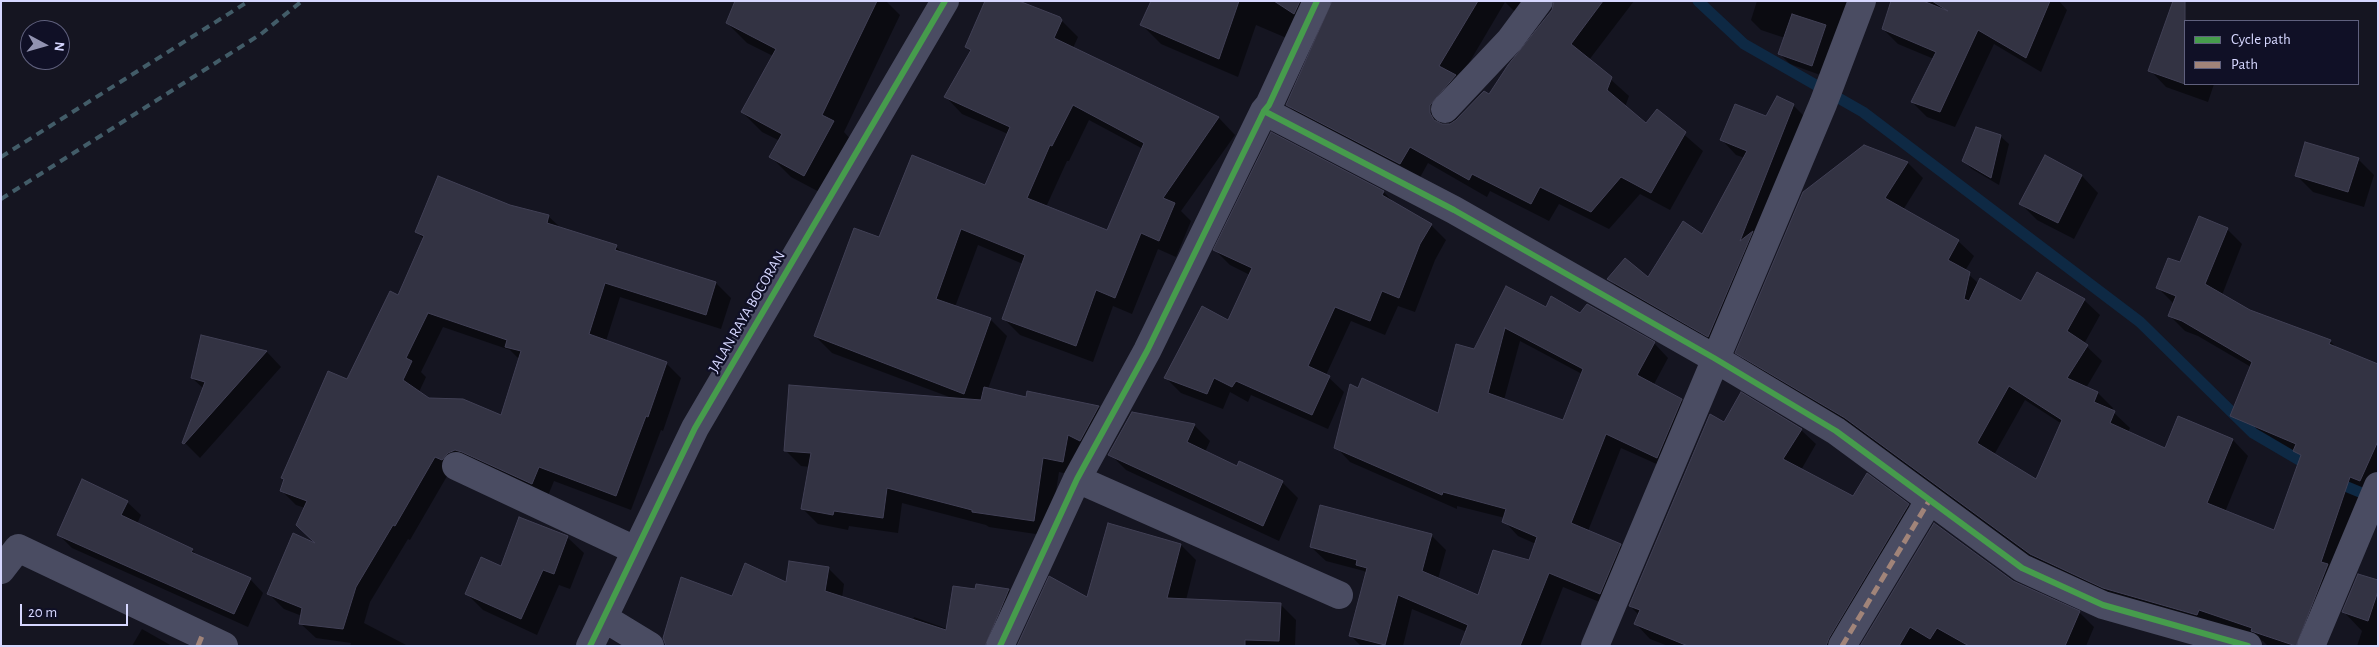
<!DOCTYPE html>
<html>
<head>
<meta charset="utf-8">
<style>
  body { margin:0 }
  #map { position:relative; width:2379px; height:647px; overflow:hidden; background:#151521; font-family:"Alegreya Sans",sans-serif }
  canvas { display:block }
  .frame { position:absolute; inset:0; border:2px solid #d6d7ff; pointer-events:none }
  .legend { position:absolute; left:2184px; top:20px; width:175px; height:65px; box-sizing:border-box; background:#101026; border:1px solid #5f607d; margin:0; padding:6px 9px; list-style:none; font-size:15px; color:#d6d7ff }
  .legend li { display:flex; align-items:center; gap:10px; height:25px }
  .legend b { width:25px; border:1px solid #5f607d }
  .north { position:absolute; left:20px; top:20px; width:50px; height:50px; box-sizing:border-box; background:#101026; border:1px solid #5f607d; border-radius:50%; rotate:96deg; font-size:14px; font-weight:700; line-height:20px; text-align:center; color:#d6d7ff }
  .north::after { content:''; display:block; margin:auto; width:18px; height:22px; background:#9293b1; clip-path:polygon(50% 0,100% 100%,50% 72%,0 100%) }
  .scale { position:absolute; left:20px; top:604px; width:108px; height:22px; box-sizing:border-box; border:2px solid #d6d7ff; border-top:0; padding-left:6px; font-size:15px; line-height:18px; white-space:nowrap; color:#d6d7ff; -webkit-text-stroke:4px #101026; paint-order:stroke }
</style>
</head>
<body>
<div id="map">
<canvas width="2379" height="647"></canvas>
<div class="frame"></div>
<ul class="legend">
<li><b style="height:6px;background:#469c4c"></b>Cycle path</li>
<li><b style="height:6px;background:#a18479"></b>Path</li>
</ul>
<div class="north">N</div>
<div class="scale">20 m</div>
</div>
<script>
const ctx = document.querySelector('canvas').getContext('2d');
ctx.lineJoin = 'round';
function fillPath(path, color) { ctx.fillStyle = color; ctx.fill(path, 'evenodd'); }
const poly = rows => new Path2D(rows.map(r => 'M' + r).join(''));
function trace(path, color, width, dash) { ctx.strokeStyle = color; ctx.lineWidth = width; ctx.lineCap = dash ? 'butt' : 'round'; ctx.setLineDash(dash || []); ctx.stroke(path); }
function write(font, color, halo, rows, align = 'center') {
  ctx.font = font + ' "Alegreya Sans",sans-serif'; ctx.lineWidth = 4.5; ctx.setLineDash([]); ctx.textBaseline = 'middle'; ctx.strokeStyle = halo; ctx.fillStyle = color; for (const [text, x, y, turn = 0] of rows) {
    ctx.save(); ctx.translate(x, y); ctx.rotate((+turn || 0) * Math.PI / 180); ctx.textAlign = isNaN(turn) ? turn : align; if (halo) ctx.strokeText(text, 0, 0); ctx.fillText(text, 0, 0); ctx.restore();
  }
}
fillPath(poly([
  [737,1,886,1,900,15,844,132,853,142,825,195,791,177,771,157,780,141,762,132,742,112,773,56,747,43,727,23],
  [1152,1,1634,1,1589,60,1629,96,1625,107,1646,125,1657,111,1703,151,1670,210,1640,194,1609,229,1559,204,1549,221,1490,191,1487,197,1428,163,1418,181,1306,123,1288,105,1333,6,1327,7,1303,45,1256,25,1238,77,1161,44,1142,25],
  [1505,2,1513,10,1534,23,1551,4,1555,3,1553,11,1489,95,1447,125,1459,80],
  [1757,1,1849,1,1823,76,1790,64,1780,54,1785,38,1761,30,1751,20],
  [1893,1,2059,1,2067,10,2041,72,1994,44,1955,127,1927,117,1912,102,1934,59,1898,44,1883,29],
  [1059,18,1078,37,1073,48,1219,118,1235,135,1181,211,1191,221,1176,257,1158,249,1132,314,1113,306,1093,362,1020,335,1003,318,1023,264,978,245,955,307,990,319,1007,336,988,389,1027,398,1028,393,1099,407,1114,422,1078,476,1059,472,1049,536,989,527,986,525,902,503,898,533,849,526,848,530,818,524,803,509,810,467,801,466,785,450,952,398,832,353,815,336,879,239,985,186,1008,134,962,114,946,97,971,52,966,47],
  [1089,120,1143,149,1108,232,1046,207,1067,161,1069,161],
  [2167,23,2185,30,2185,84,2214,84,2208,102,2166,87,2150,70],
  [1793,105,1808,120,1723,351,1624,294,1609,279,1648,279,1703,236,1745,158,1736,155,1722,140],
  [1272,134,1384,192,1395,204,1431,225,1446,240,1435,260,1415,312,1398,306,1385,335,1351,321,1326,375,1344,392,1328,429,1251,395,1248,402,1230,392,1223,409,1181,393,1166,378,1228,322,1250,275,1230,265,1215,250],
  [2000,136,2009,144,1999,185,1972,169,1963,161],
  [1864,146,1908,163,1923,178,1903,210,1958,241,1974,256,1965,271,1979,284,2022,302,2084,300,2100,315,2084,344,2102,361,2086,388,2098,393,2113,408,2112,411,2130,428,2128,432,2166,449,2179,418,2233,440,2248,456,2225,512,2275,532,2301,458,2294,451,2247,431,2232,415,2251,367,2198,336,2185,331,2169,315,2174,304,2158,288,2181,264,2227,229,2242,244,2222,295,2249,311,2330,341,2338,349,2378,365,2378,492,2317,646,2268,646,2263,641,2214,625,2119,603,2047,570,1752,368,1737,352],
  [2025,400,2062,424,2036,480,1994,455],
  [2045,157,2082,176,2098,193,2074,239,2037,220,2021,204],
  [2358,159,2374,175,2364,207,2313,192,2296,175],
  [509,206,548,216,562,229,616,247,623,253,716,283,731,298,721,329,620,297,606,341,666,363,681,378,663,431,661,430,631,510,554,481,547,498,450,471,410,540,408,539,370,602,364,623,408,646,350,646,351,643,316,638,301,624,302,616,284,609,269,594,318,545,305,508,296,505,281,490,285,480,283,478,348,381,398,297,424,239,417,232],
  [443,327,510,350,519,359,501,416,429,399,419,392,426,377,421,372],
  [1506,288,1546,309,1580,315,1654,343,1668,358,1653,386,1681,400,1696,415,1672,471,1621,448,1588,531,1620,545,1635,559,1614,608,1563,587,1540,646,1461,646,1467,632,1412,609,1403,646,1361,646,1351,636,1367,574,1364,571,1326,561,1311,547,1431,535,1446,550,1438,579,1479,596,1530,561,1536,544,1518,536,1504,521,1505,518,1457,506,1457,509,1350,462,1336,447,1438,415],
  [1520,341,1582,374,1563,422,1504,400],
  [202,336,267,352,281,367,200,458,184,442,204,389,192,378],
  [1725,424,1801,430,1816,444,1801,470,1853,498,1908,505,1923,520,1847,646,1668,646,1650,639,1636,624,1639,615,1630,606],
  [1194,425,1210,441,1205,452,1238,468,1282,482,1298,498,1279,541,1126,470,1110,454],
  [127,502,141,515,137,524,192,550,199,557,250,579,263,593,248,627,72,548,58,534],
  [567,537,584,553,570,589,559,585,537,635,483,610,467,594,502,568],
  [1181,545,1196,560,1186,600,1280,604,1296,620,1295,646,1019,646,1088,599],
  [828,568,844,584,842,598,913,621,914,617,947,629,976,591,977,585,1009,590,1024,605,1007,646,668,646,733,597,787,584],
  [2378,581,2378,646,2357,646,2362,631,2344,612],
  [2012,582,2079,612,2094,627,2086,646,1862,646],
  [142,629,172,646,132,646]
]), '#0007');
trace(poly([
  [1698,1,1744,44,1863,112,2140,322,2253,433,2311,467],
  [2333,481,2374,498]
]), '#0e2944', 11);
const building = poly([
  [735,1,877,1,822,115,834,121,804,176,769,157,782,134,741,112,776,49,726,23,735,1],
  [985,1,1019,1,1060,17,1062,20,1054,38,1219,117,1163,198,1175,203,1159,241,1141,233,1115,298,1096,290,1076,346,1002,319,1025,255,961,229,936,299,991,318,964,394,814,336,854,228,879,237,912,155,985,185,1010,127,944,97,971,50,965,47,985,1],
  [1073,105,1144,143,1107,230,1027,198,1050,145,1052,146,1073,105],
  [1151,1,1239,1,1219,59,1140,25,1151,1],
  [1274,1,1300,1,1294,14,1274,1],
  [1332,1,1478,1,1439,66,1456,75,1430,105,1430,113,1434,120,1442,124,1450,124,1456,120,1484,91,1489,94,1508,65,1552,10,1554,1,1603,1,1571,44,1612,77,1607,90,1646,123,1657,109,1686,132,1651,193,1621,177,1591,212,1540,187,1531,204,1472,174,1469,180,1410,147,1400,164,1286,105,1332,1],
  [1891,1,1923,1,1948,11,1932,1,2050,1,2026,58,1978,30,1940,112,1911,102,1936,52,1882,29,1891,1],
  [2173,1,2185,1,2185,84,2148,71,2173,1],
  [1792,14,1826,25,1812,66,1778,54,1792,14],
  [1777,96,1794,104,1740,241,1753,231,1708,337,1607,279,1625,258,1648,277,1683,221,1702,234,1747,151,1720,140,1735,104,1766,116,1777,96],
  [1976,127,2001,135,1991,178,1962,161,1976,127],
  [1271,132,1384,191,1382,195,1432,224,1420,244,1399,298,1382,291,1370,321,1335,307,1308,366,1330,376,1312,415,1236,381,1232,387,1214,378,1207,394,1164,378,1202,306,1228,320,1252,268,1213,250,1271,132],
  [2305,142,2359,158,2348,192,2295,176,2305,142],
  [1864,145,1908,162,1885,198,1959,240,1948,260,1970,272,1964,299,1969,301,1980,278,2021,301,2037,272,2085,299,2067,331,2088,345,2067,378,2098,392,2094,402,2115,411,2110,423,2165,448,2178,416,2233,439,2207,503,2274,530,2301,455,2293,451,2296,444,2230,416,2252,362,2182,321,2168,316,2176,296,2156,288,2168,258,2180,262,2199,216,2228,228,2205,284,2250,310,2331,340,2329,344,2378,364,2378,441,2360,481,2350,477,2321,562,2328,564,2296,646,2251,631,2252,628,2199,610,2197,615,2103,588,2030,554,1845,418,1735,353,1803,192,1864,145],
  [2009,386,2062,420,2036,479,1977,443,2009,386],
  [2045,155,2082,175,2058,223,2019,204,2045,155],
  [438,176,510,205,549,215,547,223,617,245,615,250,716,282,706,315,605,283,589,334,667,362,648,417,646,416,616,496,539,467,532,484,462,452,455,450,448,453,442,460,435,457,395,526,393,525,356,587,343,629,299,624,302,608,267,594,293,533,315,543,296,525,307,501,280,491,284,479,281,478,328,371,347,379,390,291,398,295,424,236,415,232,438,176],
  [428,313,507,340,505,347,521,351,501,415,463,399,429,398,403,380,412,361,406,358,428,313],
  [1506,286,1546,307,1551,296,1580,313,1587,304,1655,342,1637,375,1682,399,1657,458,1606,434,1571,523,1621,544,1600,594,1549,573,1520,646,1460,646,1468,625,1398,595,1385,645,1349,636,1367,568,1356,565,1357,560,1310,547,1320,505,1432,534,1422,571,1478,595,1493,550,1529,560,1537,537,1502,522,1506,509,1443,492,1442,495,1334,448,1350,384,1358,388,1362,378,1438,413,1456,344,1474,349,1506,286],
  [1505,328,1583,369,1563,420,1488,393,1505,328],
  [201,335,267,351,184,444,182,443,205,382,191,378,201,335],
  [789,385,981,400,984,387,1026,397,1027,391,1099,406,1080,441,1068,435,1063,462,1043,458,1034,521,972,512,972,510,887,488,883,518,834,511,833,515,801,509,811,453,784,451,789,385],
  [1741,392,1802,429,1783,459,1853,496,1867,473,1909,504,1829,638,1826,646,1688,646,1634,624,1640,610,1629,606,1710,414,1724,422,1741,392],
  [1132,412,1195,424,1187,442,1237,466,1239,461,1283,481,1263,526,1108,455,1132,412],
  [82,479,128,501,121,515,193,549,191,552,251,578,234,614,57,535,82,479],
  [519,517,568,536,554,574,543,570,521,619,465,594,481,557,501,566,519,517],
  [1108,523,1181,544,1167,598,1281,603,1279,641,1245,640,1245,646,1017,646,1049,576,1087,597,1108,523],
  [1934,523,2013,581,2080,611,2065,646,1969,646,1937,628,1930,639,1910,627,1899,646,1860,646,1934,523],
  [789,561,829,567,825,591,946,630,953,586,975,589,976,584,1009,589,985,646,666,646,663,638,681,577,732,596,745,563,786,582,789,561],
  [2358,574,2378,580,2378,591,2368,621,2342,612,2358,574]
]);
fillPath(building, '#333343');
trace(building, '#414055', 1);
trace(poly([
  [1445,109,1510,40,1539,1],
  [1264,111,1454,210,1714,358,1836,431,2022,568,2103,605,2248,646],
  [456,466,635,550],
  [1077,479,1339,595],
  [1,570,18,548,224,646],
  [604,618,650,646],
  [590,646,695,428,945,1],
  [1000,646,1077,479,1147,351,1264,111,1269,105,1317,1],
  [1595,646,1823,104,1862,1],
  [1842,646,1929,501],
  [2311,646,2378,486]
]), '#4a4c62', 28);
trace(poly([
  [1,157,249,1],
  [1,199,261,34,302,1]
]), '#425c68', 4, [8, 6]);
trace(poly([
  [198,646,202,636],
  [1842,646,1929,501]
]), '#a18479', 5, [10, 5]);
trace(poly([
  [1264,111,1454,210,1714,358,1836,431,2022,568,2103,605,2248,646],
  [590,646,695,428,945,1],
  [1000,646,1077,479,1147,351,1264,111,1269,105,1317,1]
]), '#469c4c', 6);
write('15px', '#d6d7ff', '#101026', [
  ["JALAN RAYA BOCORAN",747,312,-60]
]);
</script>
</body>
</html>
